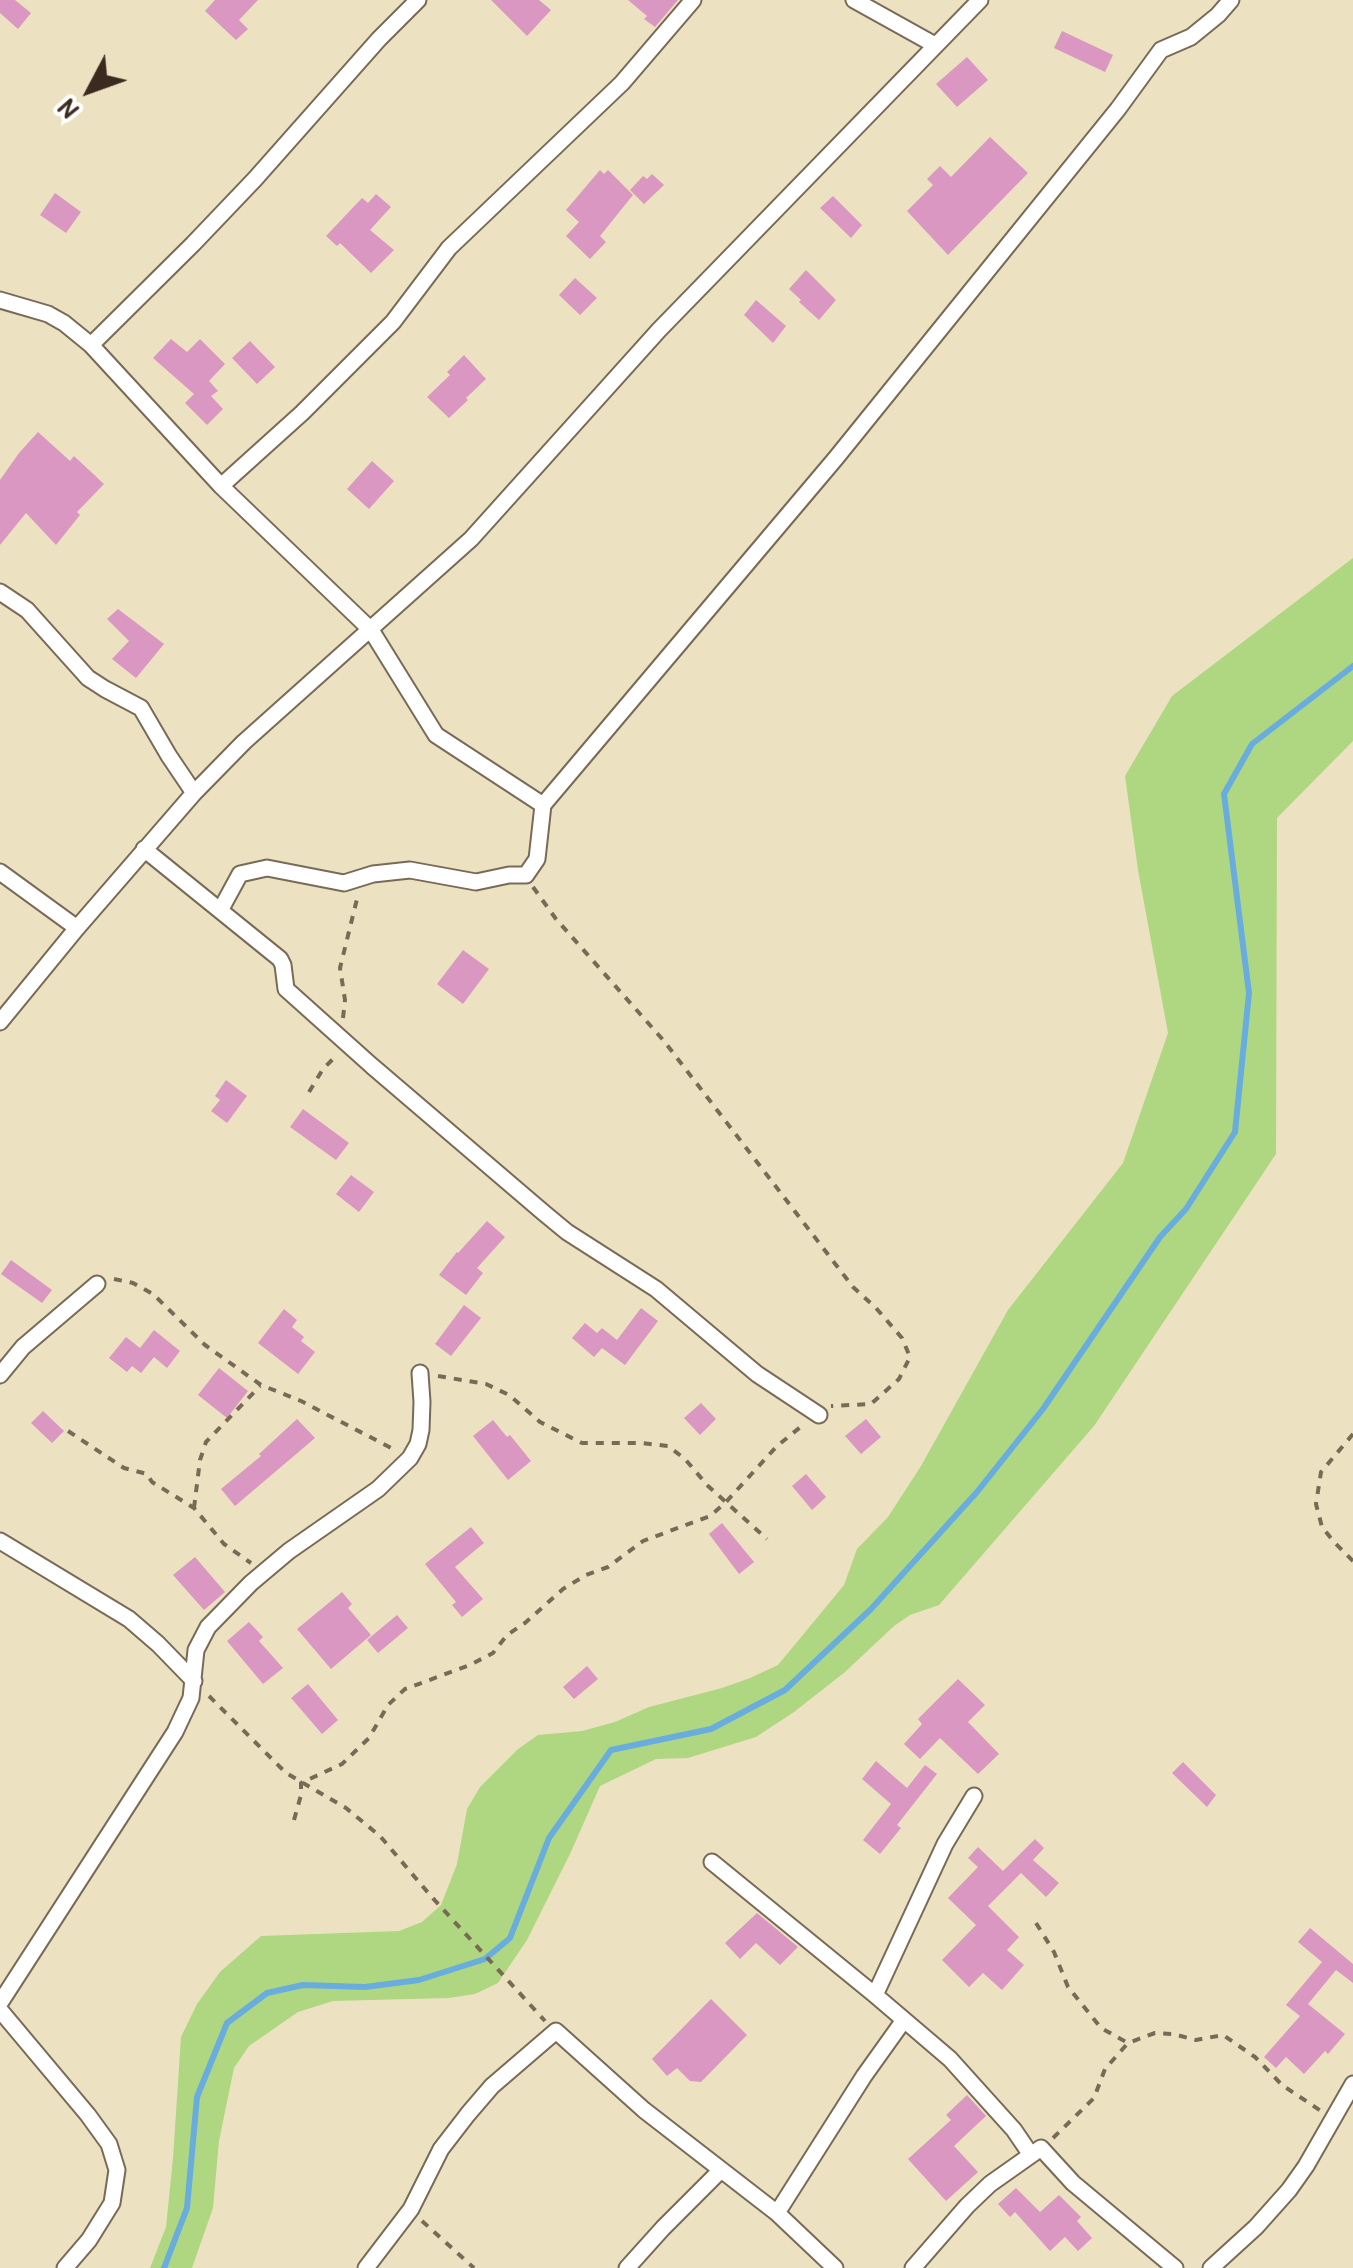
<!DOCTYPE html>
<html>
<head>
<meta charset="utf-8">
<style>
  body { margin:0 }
  #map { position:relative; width:1353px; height:2268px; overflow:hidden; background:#ece2c1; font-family:"Patrick Hand",sans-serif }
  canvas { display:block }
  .north { position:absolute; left:40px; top:40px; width:100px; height:100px; -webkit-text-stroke:8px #fff; paint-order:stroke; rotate:229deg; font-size:28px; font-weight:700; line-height:40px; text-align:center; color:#3b2a1e }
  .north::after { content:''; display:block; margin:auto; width:35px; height:45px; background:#3b2a1e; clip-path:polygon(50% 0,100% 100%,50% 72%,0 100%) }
</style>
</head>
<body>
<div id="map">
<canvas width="1353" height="2268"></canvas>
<div class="north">N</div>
</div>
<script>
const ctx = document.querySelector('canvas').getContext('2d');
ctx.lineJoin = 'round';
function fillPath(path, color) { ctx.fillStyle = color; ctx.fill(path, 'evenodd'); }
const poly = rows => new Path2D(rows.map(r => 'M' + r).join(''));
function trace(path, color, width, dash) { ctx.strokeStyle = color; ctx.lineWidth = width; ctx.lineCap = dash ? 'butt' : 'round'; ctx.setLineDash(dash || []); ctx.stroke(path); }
fillPath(poly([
  [1353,558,1353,741,1277,818,1276,1154,1094,1426,939,1605,910,1615,894,1626,845,1672,794,1712,756,1737,688,1758,656,1759,600,1786,570,1854,527,1940,498,1983,475,1994,449,1998,333,2001,298,2012,249,2046,234,2068,219,2141,213,2208,192,2268,150,2268,166,2227,173,2158,181,2037,197,2004,220,1972,261,1936,399,1931,422,1922,441,1905,457,1864,467,1809,480,1787,518,1749,538,1735,582,1731,615,1722,649,1707,722,1688,750,1678,778,1665,844,1585,857,1549,888,1517,921,1466,1008,1310,1123,1163,1168,1033,1138,870,1125,776,1172,696]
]), '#afd782');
trace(poly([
  [164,2268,187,2208,197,2097,227,2023,267,1993,303,1985,365,1987,419,1980,485,1959,510,1938,549,1838,611,1750,711,1729,785,1690,871,1609,977,1492,1043,1409,1160,1237,1186,1209,1235,1132,1249,993,1224,794,1252,744,1353,666]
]), '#69adde', 6);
fillPath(poly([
  [0,0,15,0,31,13,18,29,0,13],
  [215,0,258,0,239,20,248,29,236,40,205,11],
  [491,0,539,0,551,10,527,36],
  [628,0,678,0,655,27,644,19,647,16],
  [1062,31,1113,55,1105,72,1054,48],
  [967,57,988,80,957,107,936,84],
  [990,137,1028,173,948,255,907,211,933,185,927,179,940,166,951,177],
  [600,170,604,174,608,170,633,195,600,236,606,242,590,259,566,236,579,222,566,210],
  [652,174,664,185,644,204,630,190,643,176,647,179],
  [55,193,81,212,66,233,40,215],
  [376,194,391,207,370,230,394,250,371,273,340,243,337,246,326,236,362,198,368,203],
  [833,196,862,225,851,238,820,208],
  [806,270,836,300,819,320,799,302,801,300,789,289],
  [575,278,597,298,580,315,559,295],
  [756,300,786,326,773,343,744,315],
  [171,339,187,352,200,339,225,364,209,381,218,391,211,396,223,409,207,425,185,403,194,394,153,358],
  [250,341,275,367,257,384,232,358],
  [464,355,486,379,466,398,468,400,449,418,427,397,450,375,447,372],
  [38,432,70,461,74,456,104,484,77,512,80,515,56,545,26,513,0,545,0,480,19,453],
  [372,461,394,481,369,509,347,489],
  [118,609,164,644,136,678,112,659,129,641,107,619],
  [463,950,489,969,463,1004,437,984],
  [226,1080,247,1096,227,1123,211,1111,220,1100,215,1096],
  [303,1109,349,1143,336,1160,290,1127],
  [351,1175,374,1192,359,1212,336,1194],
  [487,1221,505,1237,477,1268,483,1273,466,1295,439,1275,457,1252,458,1253],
  [11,1260,52,1290,42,1303,1,1274],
  [464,1305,481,1318,451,1356,435,1344],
  [641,1308,658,1321,625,1365,602,1348,594,1357,572,1338,585,1323,597,1333,602,1328,617,1340],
  [284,1309,297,1320,292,1327,304,1337,301,1341,315,1352,298,1374,258,1343],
  [154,1330,180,1351,167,1368,154,1357,141,1373,132,1366,127,1372,109,1358,126,1337,140,1348],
  [219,1368,248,1391,227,1418,198,1395],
  [701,1403,716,1419,700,1435,684,1418],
  [43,1411,64,1431,52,1443,31,1423],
  [297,1419,315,1438,235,1506,221,1489,261,1456,259,1454],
  [866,1419,881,1437,861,1454,845,1436],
  [493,1420,507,1437,510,1435,531,1461,508,1480,473,1436],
  [806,1474,826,1497,812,1510,792,1486],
  [722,1523,754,1562,739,1574,709,1534],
  [471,1527,484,1543,455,1567,483,1599,462,1617,452,1605,456,1602,425,1564],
  [195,1557,225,1592,204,1610,173,1575],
  [342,1592,352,1604,348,1608,371,1635,331,1669,297,1629],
  [397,1615,408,1628,378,1653,367,1640],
  [249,1622,263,1637,259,1641,283,1668,263,1684,227,1641],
  [587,1666,598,1679,574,1699,563,1687],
  [958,1679,985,1705,968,1722,999,1754,978,1774,940,1738,920,1759,904,1744,922,1724,918,1719],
  [308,1684,338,1720,322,1734,291,1698],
  [876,1761,907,1788,925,1765,937,1774,897,1825,901,1828,880,1854,863,1840,891,1804,862,1779],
  [1183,1762,1216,1795,1207,1807,1172,1773],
  [1035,1839,1044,1848,1033,1860,1059,1883,1046,1897,1021,1873,988,1906,1019,1937,1007,1950,1024,1965,1002,1990,983,1973,969,1987,942,1960,976,1925,948,1898,978,1867,968,1858,978,1847,1003,1871],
  [757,1913,798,1947,780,1965,756,1943,740,1959,725,1943],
  [1310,1928,1353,1964,1353,1983,1336,1970,1308,2004,1345,2034,1328,2054,1325,2051,1304,2074,1286,2057,1276,2068,1264,2057,1300,2016,1286,2005,1322,1962,1298,1942],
  [711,1999,747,2035,701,2082,690,2081,677,2068,667,2076,652,2059],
  [967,2095,986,2116,954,2146,978,2172,946,2201,908,2159,951,2120,946,2115],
  [1016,2188,1040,2212,1059,2195,1081,2217,1077,2221,1092,2238,1078,2251,1065,2237,1050,2251,1015,2212,1010,2217,998,2204]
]), '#d997c1');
const street = poly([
  [854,0,935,45],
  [0,300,48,314,64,323,91,345,193,244,255,179,379,39,418,0],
  [91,345,221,486,371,630,436,735,543,805],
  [221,486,302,413,393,322,449,248,622,83,693,0],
  [0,592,27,610,88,678,105,689,141,708,169,756,194,793],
  [144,849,280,959,283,965,286,989,372,1066,544,1213,567,1232,656,1289,757,1374,819,1415],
  [0,872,77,928],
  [221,909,240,874,267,868,344,883,373,874,410,870,476,882,509,875,526,875,537,859,543,805,836,458,1118,109,1161,50,1191,37,1218,15,1231,0],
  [0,1022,77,928,194,793,244,742,471,539,659,330,980,0],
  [0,1375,23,1347,97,1284],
  [0,1541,129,1619,158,1644,194,1681],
  [712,1862,875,1995,950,2059,1014,2130,1031,2155],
  [875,1995,945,1844,974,1796],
  [0,2003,175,1732,191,1698,196,1650,208,1627,251,1583,289,1551,378,1489,410,1458,418,1444,421,1430,422,1402,420,1373],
  [0,2010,88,2115,109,2144,117,2170,112,2203,89,2240,65,2268],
  [777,2213,864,2076,904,2020],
  [366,2268,411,2209,441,2149,468,2114,492,2086,556,2031,644,2110,777,2213,835,2268],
  [627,2268,663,2228,721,2170],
  [913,2268,967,2206,990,2184,1041,2148,1073,2183,1175,2268],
  [1211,2268,1256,2227,1289,2190,1306,2166,1353,2084]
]);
trace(street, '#796a57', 19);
trace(poly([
  [533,887,556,919,664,1041,853,1287,876,1308,902,1338,910,1357,899,1379,871,1404,831,1406],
  [343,1018,345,1000,340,968,358,895],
  [309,1092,323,1069,336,1056],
  [114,1279,133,1283,153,1294,205,1345,261,1385,301,1401,397,1451],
  [438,1376,486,1384,509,1395,540,1422,582,1443,641,1443,668,1446,685,1459,708,1486,767,1539],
  [68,1431,124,1468,147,1474,152,1482,194,1508,224,1544,251,1563],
  [1353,1434,1321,1472,1316,1504,1322,1527,1334,1542,1353,1561],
  [194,1508,200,1460,206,1442,260,1386],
  [209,1696,286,1773,346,1808,380,1836,430,1895,545,2021],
  [294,1820,301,1795,301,1783,342,1764,369,1738,388,1705,405,1689,470,1665,493,1653,507,1635,525,1623,563,1589,586,1575,608,1567,643,1541,710,1516,726,1502,777,1446,803,1425],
  [1036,1923,1054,1952,1068,1987,1101,2028,1128,2043],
  [1053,2138,1094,2098,1105,2069,1128,2043,1155,2033,1173,2034,1196,2040,1223,2035,1255,2057,1282,2085,1321,2111],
  [422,2221,474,2268]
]), '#796a57', 4, [8, 8]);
trace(street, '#fff', 15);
</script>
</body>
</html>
